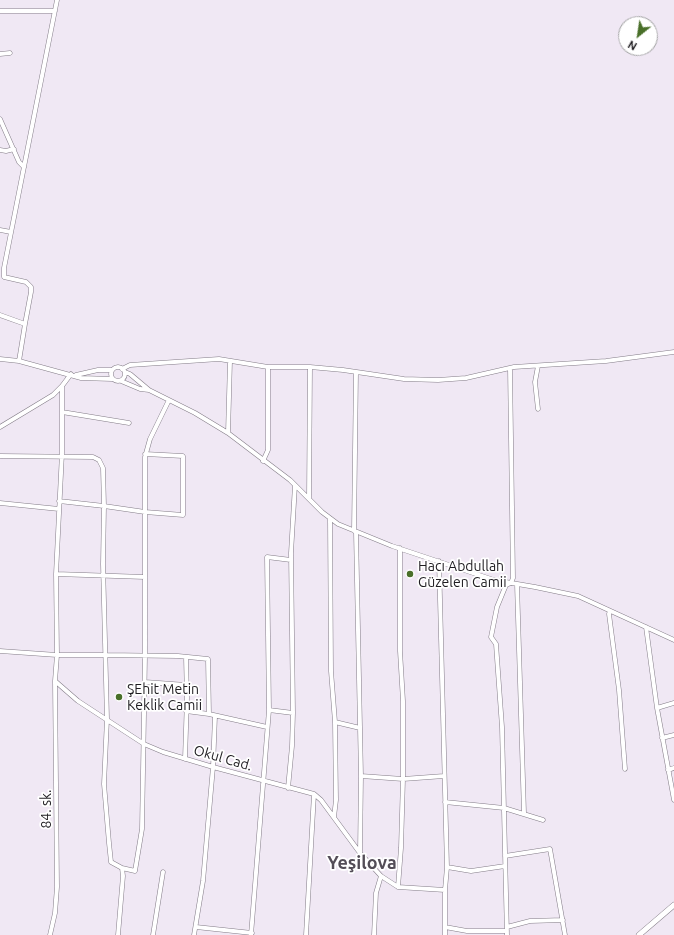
<!DOCTYPE html>
<html>
<head>
<meta charset="utf-8">
<style>
  body { margin:0 }
  #map { position:relative; width:674px; height:935px; overflow:hidden; background:#f0e8f4; font-family:Ubuntu,sans-serif }
  canvas { display:block }
  .north { position:absolute; left:618px; top:16px; width:40px; height:40px; box-sizing:border-box; background:#fff; border:1px solid #a5a5a6; border-radius:50%; rotate:210deg; font-size:11px; font-weight:700; line-height:16px; text-align:center; color:#1f1d21 }
  .north::after { content:''; display:block; margin:auto; width:14px; height:18px; background:#496f29; clip-path:polygon(50% 0,100% 100%,50% 72%,0 100%) }
</style>
</head>
<body>
<div id="map">
<canvas width="674" height="935"></canvas>
<div class="north">N</div>
</div>
<script>
const ctx = document.querySelector('canvas').getContext('2d');
ctx.lineJoin = 'round';
const poly = rows => new Path2D(rows.map(r => 'M' + r).join(''));
function trace(path, color, width, dash) { ctx.strokeStyle = color; ctx.lineWidth = width; ctx.lineCap = dash ? 'butt' : 'round'; ctx.setLineDash(dash || []); ctx.stroke(path); }
function write(font, color, halo, rows, align = 'center') {
  ctx.font = font + ' Ubuntu,sans-serif'; ctx.lineWidth = 3.5; ctx.setLineDash([]); ctx.textBaseline = 'middle'; ctx.strokeStyle = halo; ctx.fillStyle = color; for (const [text, x, y, turn = 0] of rows) {
    ctx.save(); ctx.translate(x, y); ctx.rotate((+turn || 0) * Math.PI / 180); ctx.textAlign = isNaN(turn) ? turn : align; if (halo) ctx.strokeText(text, 0, 0); ctx.fillText(text, 0, 0); ctx.restore();
  }
}
const minor = poly([
  [0,11,55,11],
  [0,54,10,53],
  [0,119,19,162,24,167],
  [0,150,6,151,14,149],
  [0,230,11,232],
  [0,315,25,324,19,361],
  [25,324,31,292,31,287,26,282,4,277,4,268,57,0],
  [0,359,19,361,81,378,112,379],
  [538,366,535,382,538,409],
  '111 374a7 7 0 1 1 14 0a7 7 0 1 1-14 0Z',
  [122,369,130,365,219,359,268,367,310,367,343,370,404,379,438,380,466,378,514,367,606,361,674,352],
  [125,372,130,374,149,390,195,413,228,433,290,480,322,512,338,524,392,546,494,580,535,587,578,596,674,640],
  [76,375,98,370,112,370],
  [121,381,140,389,149,390],
  [62,386,62,453,56,574,57,655,106,655,178,656,208,659,209,714],
  [62,412,129,423],
  [0,427,53,395,62,386,71,374],
  [228,433,230,361],
  [0,456,93,457,99,460,103,468,104,506,145,512,183,515,183,456,145,454],
  [263,461,268,450,268,367],
  [309,499,310,367],
  [59,501,104,506,103,564,107,719,104,784,109,843,111,862,122,868,135,871,142,829,145,656,145,457,150,439,169,400],
  [0,503,59,509],
  [330,518,331,671,335,722,336,800,334,817],
  [354,531,356,372],
  [356,532,361,776,360,853],
  [439,561,447,867,445,890,445,935],
  [56,574,145,577],
  [517,584,524,813],
  [610,611,609,614,619,690,625,769],
  [646,627,657,708,674,800],
  [0,651,57,655,55,681,78,701,144,744,163,752,213,767,314,794,321,800,360,853,381,876,398,887,445,890],
  [145,682,186,685],
  [657,708,674,703],
  [269,710,293,713,291,553,295,485],
  [186,711,209,714,267,727],
  [335,722,360,728],
  [662,738,674,735],
  [185,759,187,698,186,657],
  [668,770,674,768],
  [361,776,403,779,444,776],
  [288,788,292,746,293,713],
  [445,802,504,808,543,820],
  [505,856,550,849,565,935],
  [447,867,471,871,505,866],
  [398,887,401,848,403,779,403,701,400,651,400,548],
  [196,927,252,933],
  [445,927,467,931,507,931],
  [507,927,530,921,563,920],
  [50,935,55,913,57,887,55,681],
  [118,935,123,876,122,868],
  [153,935,163,872],
  [194,935,203,881,213,767,215,716],
  [251,935,269,710,267,557,291,560],
  [306,935,314,794],
  [374,935,376,893,381,876],
  [507,935,502,727,496,644,491,637,497,607,506,585,511,583,513,578,510,368]
]);
const tertiary = poly([
  [639,935,674,905]
]);
trace(minor, '#837c87', 5);
trace(tertiary, '#837c87', 6);
trace(minor, '#fff', 4);
trace(tertiary, '#fff', 5);
for (const [x, y, r, color] of [
  [410,574,4,"#496f29"],
  [119,697,4,"#496f29"]
]) { const dot = new Path2D(); dot.arc(x, y, r, 0, 2 * Math.PI); ctx.fillStyle = color; ctx.fill(dot); trace(dot, '#fff', 1.5); }
write('14px', '#1f1d21', '#fff', [
  ["Hacı Abdullah",418,566],
  ["Güzelen Camii",418,582],
  ["ŞEhit Metin",127,689],
  ["Keklik Camii",127,705]
], 'left');
write('14px', '#1f1d21', '#fff', [
  ["Okul Cad.",223,758,16],
  ["84. sk.",46,809,-90]
]);
write('bold 18px', '#534d57', '#fff', [
  ["Yeşilova",362,863]
]);
</script>
</body>
</html>
